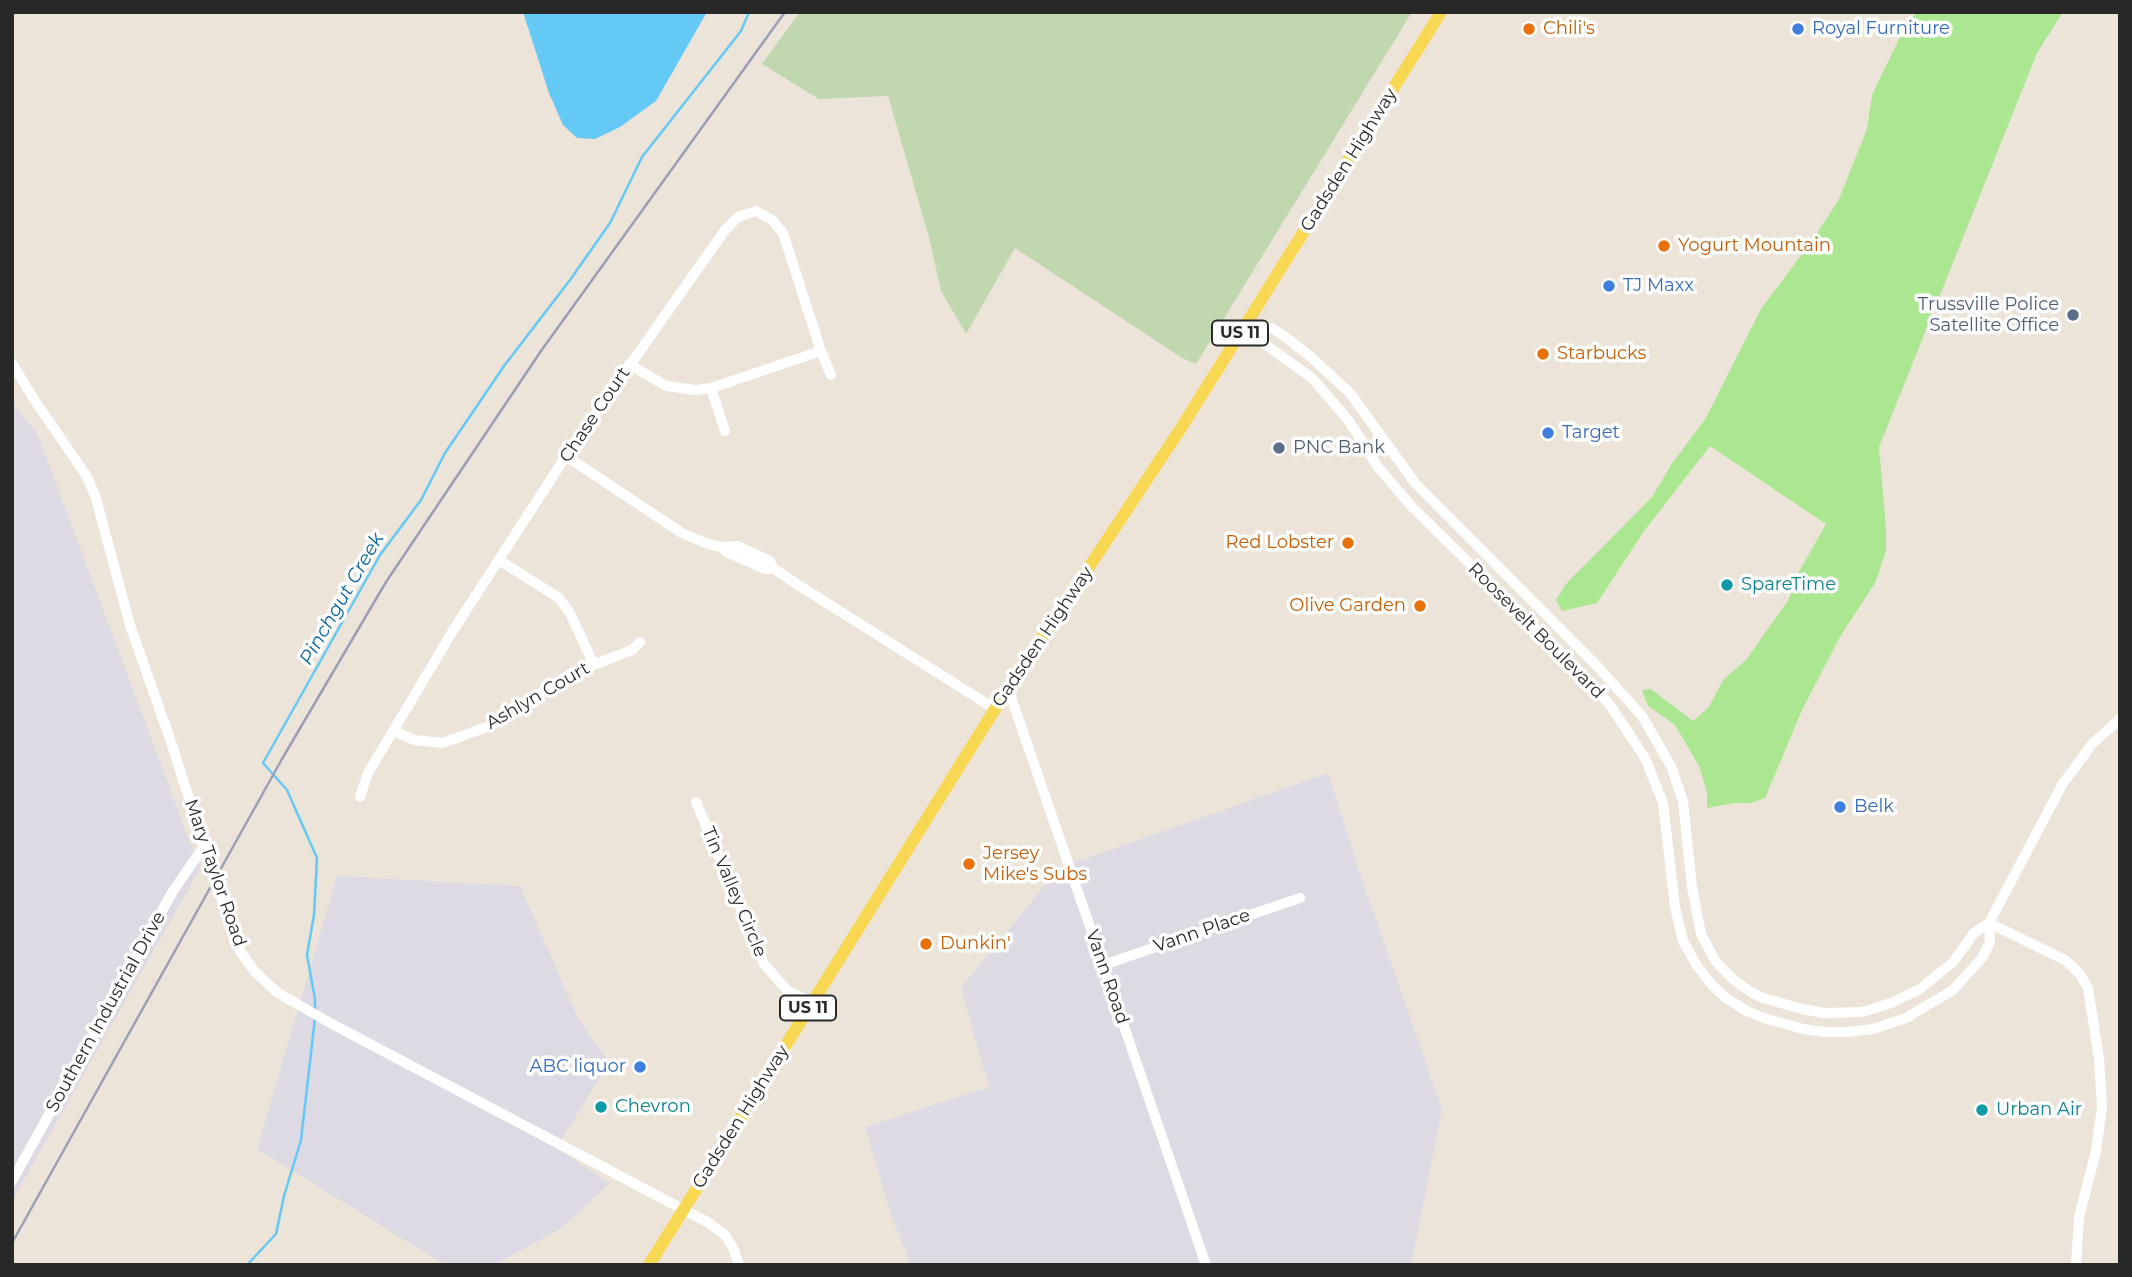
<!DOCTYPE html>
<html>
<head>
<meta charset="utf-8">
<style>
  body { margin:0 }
  #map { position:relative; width:2132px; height:1277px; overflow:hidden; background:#ece4d9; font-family:Montserrat,sans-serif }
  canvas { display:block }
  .frame { position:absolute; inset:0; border:14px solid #282828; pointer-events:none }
</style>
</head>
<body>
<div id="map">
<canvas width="2132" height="1277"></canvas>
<div class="frame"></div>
</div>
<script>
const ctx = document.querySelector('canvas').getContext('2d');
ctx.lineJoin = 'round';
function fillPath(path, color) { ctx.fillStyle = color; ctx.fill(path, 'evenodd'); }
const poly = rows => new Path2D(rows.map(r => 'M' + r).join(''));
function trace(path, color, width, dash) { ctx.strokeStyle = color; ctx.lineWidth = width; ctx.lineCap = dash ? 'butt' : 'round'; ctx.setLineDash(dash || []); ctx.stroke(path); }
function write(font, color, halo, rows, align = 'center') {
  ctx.font = font + ' Montserrat,sans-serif'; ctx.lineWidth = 7; ctx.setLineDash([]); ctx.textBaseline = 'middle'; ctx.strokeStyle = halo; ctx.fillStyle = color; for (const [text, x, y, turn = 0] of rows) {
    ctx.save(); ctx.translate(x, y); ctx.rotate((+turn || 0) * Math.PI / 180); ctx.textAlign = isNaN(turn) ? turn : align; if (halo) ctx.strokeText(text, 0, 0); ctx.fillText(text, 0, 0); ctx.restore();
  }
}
fillPath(poly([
  [12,403,38,435,200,869,12,1201],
  [1328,773,1363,882,1442,1109,1411,1265,911,1265,892,1218,865,1127,989,1087,961,988,1059,868],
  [337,876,520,886,577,1016,609,1063,556,1148,610,1183,563,1227,495,1265,445,1265,257,1149]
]), '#dddae3');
fillPath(poly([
  [1916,12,2063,12,2037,53,1879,447,1886,528,1886,551,1875,583,1841,635,1802,710,1765,798,1751,803,1734,803,1707,808,1707,792,1699,766,1675,725,1648,706,1642,690,1651,689,1693,721,1708,708,1724,679,1746,660,1789,599,1795,579,1826,524,1710,446,1644,531,1597,603,1562,611,1556,600,1566,584,1652,497,1671,465,1706,418,1761,309,1814,238,1839,199,1867,129,1872,95,1899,39]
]), '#abe691');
fillPath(poly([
  [800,12,1412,12,1196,364,1182,358,1015,248,966,334,941,291,930,241,888,96,819,99,762,64]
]), '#c1d7af');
fillPath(poly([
  [523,12,707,12,656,101,620,127,595,139,577,138,563,125,549,93]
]), '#65c9f5');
trace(poly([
  [315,1012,315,999,307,955,314,915,317,858,287,790,263,763,380,555,421,500,445,453,504,366,570,280,610,223,642,157,741,31,749,12],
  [247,1265,276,1234,284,1196,301,1140,315,1018]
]), '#65c9f5', 2.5);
trace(poly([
  [1247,322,1254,328,1262,342,1312,378,1349,421,1378,467,1412,507,1578,670,1610,705,1645,758,1663,803,1675,907,1683,941,1697,966,1712,985,1726,998,1747,1011,1764,1018,1803,1029,1825,1032,1847,1032,1873,1029,1906,1018,1953,990,1982,958,1990,942,1989,923,2062,785,2092,744,2120,719],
  [1254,328,1272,328,1288,339,1312,358,1350,393,1415,483,1598,667,1642,716,1671,766,1683,801,1692,887,1701,934,1716,962,1734,980,1751,992,1763,998,1802,1009,1824,1013,1862,1012,1891,1003,1920,989,1953,962,1974,933,1989,923],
  [12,363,33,398,86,475,95,495,130,625,170,739,215,879,240,951,255,972,278,993,332,1024,709,1223,725,1235,733,1248,739,1265],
  [629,364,666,386,695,390,711,388,821,351],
  [711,388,725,431],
  [566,456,682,533,708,544,722,547,738,546,770,561,773,568,792,581,995,709],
  [722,547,726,552,765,569,773,568],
  [499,560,559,598,570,613,593,663],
  [1008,688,1206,1265],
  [394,731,414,740,443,743,492,725,572,673,632,650,640,642],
  [360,797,368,773,454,629,566,456,725,230,738,217,756,211,772,220,783,233,821,351,831,375],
  [696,802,764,964,788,991,812,1002],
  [1989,923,2065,960,2080,974,2088,988,2099,1059,2102,1107,2096,1151,2079,1217,2076,1265],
  [1103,965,1300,898],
  [12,1181,173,891,204,846]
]), '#fff', 10);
trace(poly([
  [649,1265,995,709,1181,428,1441,12]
]), '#f8d752', 12);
trace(poly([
  [12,1243,282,759,386,582,541,351,785,12]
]), '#9b9eb4', 2.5);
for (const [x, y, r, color] of [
  [1529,29,7,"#e8710a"],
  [1798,29,7,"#3f7fe0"],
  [1664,246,7,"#e8710a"],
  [1609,286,7,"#3f7fe0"],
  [2073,315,7,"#5c6f8a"],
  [1543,354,7,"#e8710a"],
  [1548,433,7,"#3f7fe0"],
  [1279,448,7,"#5c6f8a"],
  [1348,543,7,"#e8710a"],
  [1727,585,7,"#0f9aa8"],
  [1420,606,7,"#e8710a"],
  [1840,807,7,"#3f7fe0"],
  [969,864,7,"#e8710a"],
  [926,944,7,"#e8710a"],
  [640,1067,7,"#3f7fe0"],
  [601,1107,7,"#0f9aa8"],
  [1982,1110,7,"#0f9aa8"]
]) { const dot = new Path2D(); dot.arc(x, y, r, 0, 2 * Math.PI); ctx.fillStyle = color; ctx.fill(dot); trace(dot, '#fff', 2.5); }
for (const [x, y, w] of [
  [1240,333,56],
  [808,1008,56]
]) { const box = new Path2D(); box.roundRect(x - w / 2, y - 12.5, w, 25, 5); ctx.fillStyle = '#fff'; ctx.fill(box); trace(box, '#282828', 2); }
write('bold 16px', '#282828', null, [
  ["US 11",1240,333],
  ["US 11",808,1008]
]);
write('18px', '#c56008', '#fff', [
  ["Chili's",1543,29],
  ["Yogurt Mountain",1678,246],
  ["Starbucks",1557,354],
  ["Red Lobster",1334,543,"right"],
  ["Olive Garden",1406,606,"right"],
  ["Jersey",983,854],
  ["Mike's Subs",983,875],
  ["Dunkin'",940,944]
], 'left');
write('18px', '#366cbe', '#fff', [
  ["Royal Furniture",1812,29],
  ["TJ Maxx",1623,286],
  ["Target",1562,433],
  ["Belk",1854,807],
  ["ABC liquor",626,1067,"right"]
], 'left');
write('18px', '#282828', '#fff', [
  ["Gadsden Highway",1349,160,-58],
  ["Chase Court",595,415,-56],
  ["Roosevelt Boulevard",1536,631,45],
  ["Gadsden Highway",1043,637,-56],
  ["Ashlyn Court",538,696,-30],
  ["Mary Taylor Road",215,873,71],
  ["Tin Valley Circle",734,892,67],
  ["Vann Place",1202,931,-19],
  ["Vann Road",1107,977,71],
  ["Southern Industrial Drive",106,1012,-61],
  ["Gadsden Highway",741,1117,-58]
]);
write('18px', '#4e5e75', '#fff', [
  ["Trussville Police",2059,305],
  ["Satellite Office",2059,326],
  ["PNC Bank",1293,448,"left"]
], 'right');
write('18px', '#0d838f', '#fff', [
  ["SpareTime",1741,585],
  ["Chevron",615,1107],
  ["Urban Air",1996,1110]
], 'left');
write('italic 19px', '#06659e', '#fff', [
  ["Pinchgut Creek",342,599,-60]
]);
</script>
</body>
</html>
